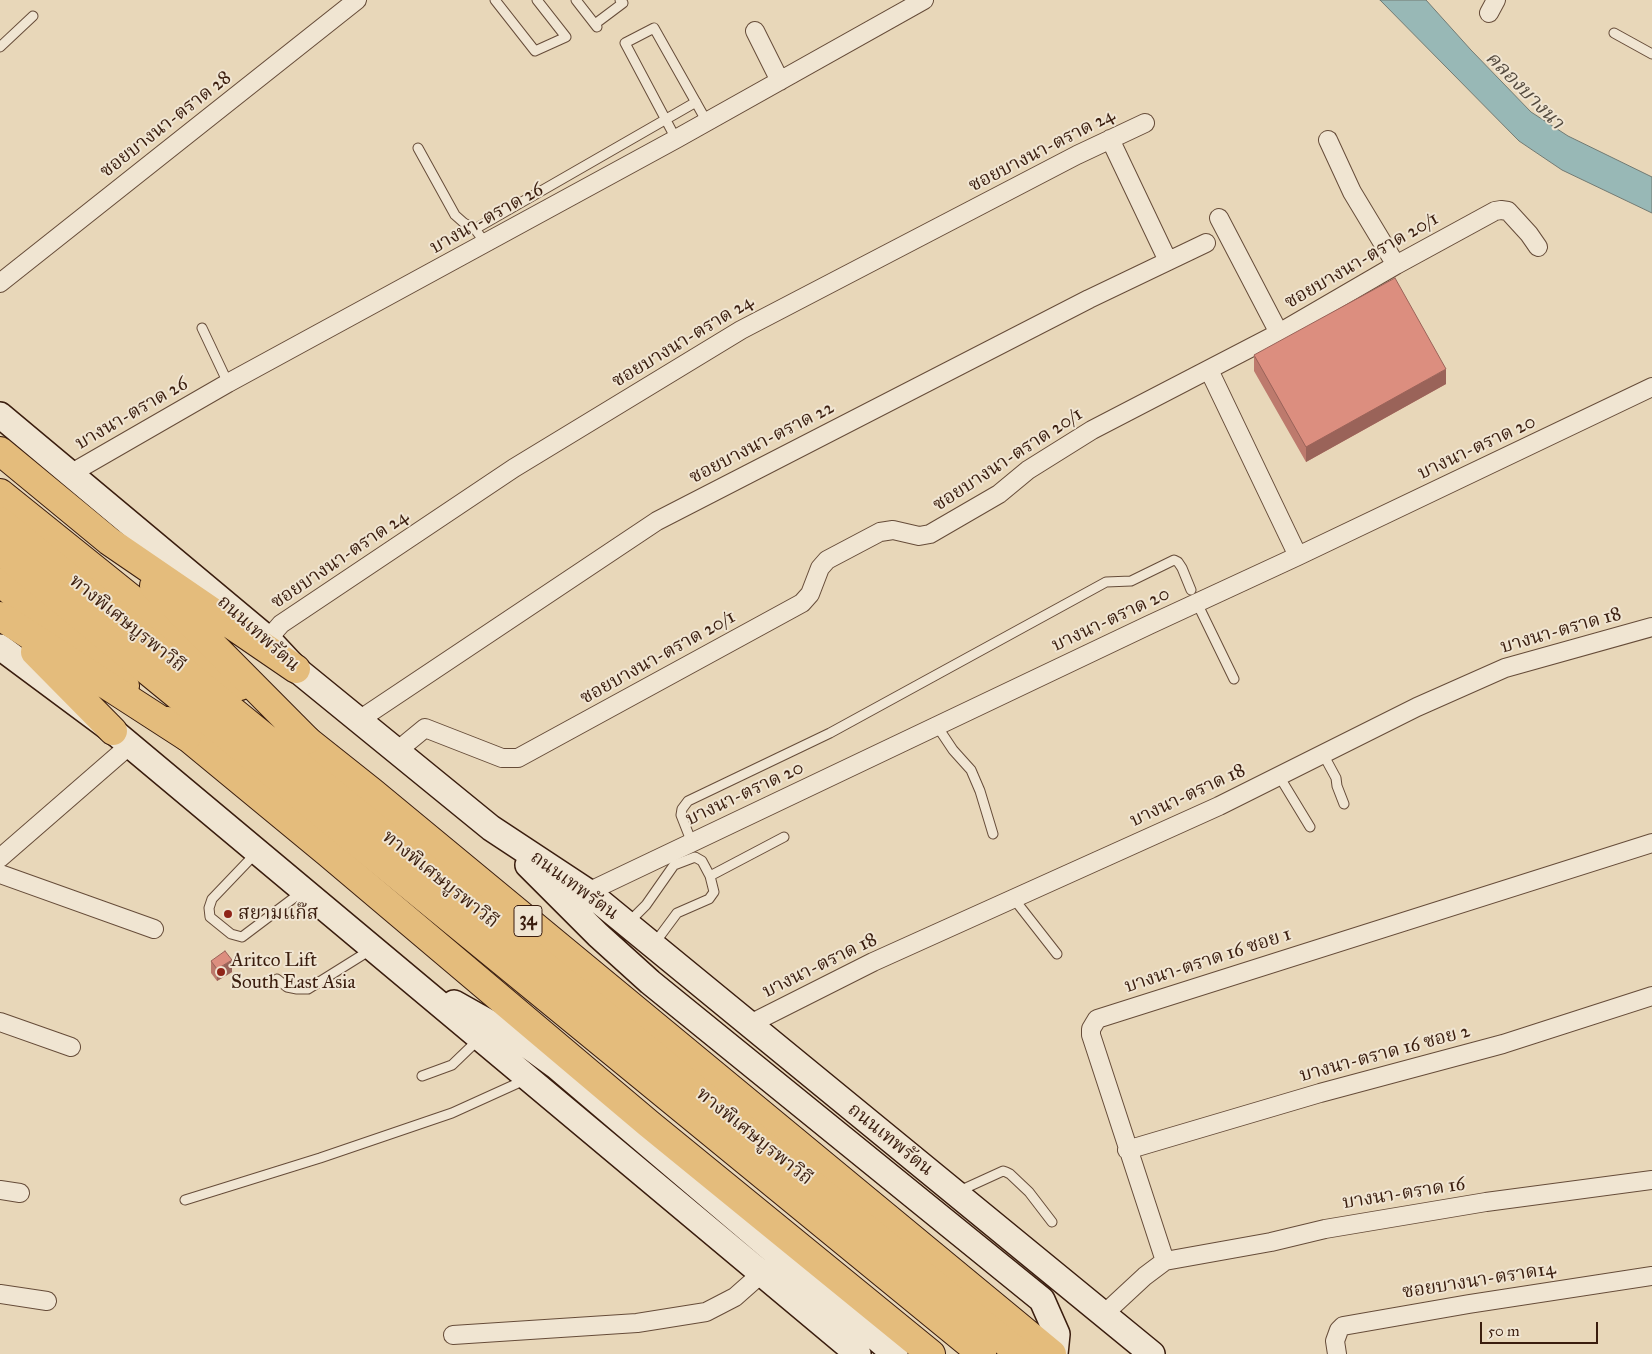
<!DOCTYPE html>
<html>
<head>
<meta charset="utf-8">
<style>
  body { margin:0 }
  #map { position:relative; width:1652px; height:1354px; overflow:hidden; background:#e8d7b9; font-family:"IM FELL Great Primer",serif }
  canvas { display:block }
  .scale { position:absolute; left:1480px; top:1322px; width:118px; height:22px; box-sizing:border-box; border:2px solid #3a1d0e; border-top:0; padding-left:6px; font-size:15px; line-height:18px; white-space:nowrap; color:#3a1d0e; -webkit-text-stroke:4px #f0e5d2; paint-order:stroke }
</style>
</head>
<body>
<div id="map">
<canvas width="1652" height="1354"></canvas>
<div class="scale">50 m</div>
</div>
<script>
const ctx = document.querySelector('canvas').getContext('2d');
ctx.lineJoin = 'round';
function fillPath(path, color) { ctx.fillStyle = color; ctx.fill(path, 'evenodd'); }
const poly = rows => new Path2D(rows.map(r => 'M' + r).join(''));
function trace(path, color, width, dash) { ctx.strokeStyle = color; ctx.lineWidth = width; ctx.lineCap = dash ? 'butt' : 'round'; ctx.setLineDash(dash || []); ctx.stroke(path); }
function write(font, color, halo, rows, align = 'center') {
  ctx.font = font + ' "IM FELL Great Primer","Noto Serif Thai",serif'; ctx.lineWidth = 4; ctx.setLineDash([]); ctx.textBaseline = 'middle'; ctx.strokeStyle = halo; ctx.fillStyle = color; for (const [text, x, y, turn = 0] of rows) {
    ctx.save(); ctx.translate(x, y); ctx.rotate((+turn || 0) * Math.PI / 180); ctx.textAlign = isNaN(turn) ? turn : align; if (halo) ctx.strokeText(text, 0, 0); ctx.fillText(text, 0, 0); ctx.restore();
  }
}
const water = poly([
  [1380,0,1426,0,1471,50,1531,112,1568,136,1652,177,1652,213,1562,170,1519,141,1380,0]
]);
fillPath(water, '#98b8b6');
trace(water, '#727a73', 1);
const service = poly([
  [495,0,535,51,566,37,537,0],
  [576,0,597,27],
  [595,24,623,3,620,0],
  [1614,33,1652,54],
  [0,47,33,16],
  [676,139,625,43,654,28,707,122],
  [418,148,455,215,464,223,475,229,486,244],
  [475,229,696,102],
  [202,328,228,383],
  [1197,603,1234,679],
  [937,726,953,750,971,770,980,791,993,834],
  [1323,754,1336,778,1337,786,1344,804],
  [1279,776,1310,827],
  [692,843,681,815,682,809,688,801,830,733,1106,582,1131,581,1174,560,1178,562,1182,568,1191,590],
  [256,853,212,899,209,908,210,917,231,934,242,937,303,891],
  [1014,899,1057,954],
  [628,923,646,905,674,865,695,857,702,861,710,876],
  [654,944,677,913,709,899,714,892,710,876,784,837],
  [277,979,287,987,297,989,308,989,372,949],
  [422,1076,452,1065,479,1039],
  [957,1192,1003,1171,1006,1172,1010,1174,1029,1192,1052,1222],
  [185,1200,320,1158,452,1113,527,1079]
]);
const minor = poly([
  [1489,13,1496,0],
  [755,31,780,81],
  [1110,139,1168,261],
  [1328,140,1352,192,1396,265],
  [1219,218,1279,333],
  [0,283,357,0],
  [1209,370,1298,556],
  [70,474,228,383,676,139,924,0],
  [268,639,281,624,514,468,741,330,1077,155,1145,123],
  [359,720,657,521,1089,299,1206,243],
  [397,751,425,728,502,758,518,758,802,603,810,594,820,568,827,560,880,532,893,530,919,536,930,534,999,494,1028,470,1092,430,1279,333,1396,265,1495,211,1501,210,1508,211,1529,234,1538,247],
  [0,858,130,745],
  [0,874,154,929],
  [588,892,1149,625,1298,556,1652,387],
  [0,1022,71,1047],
  [750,1024,873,962,1219,806,1417,707,1505,668,1652,627],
  [1127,1150,1320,1093,1503,1044,1652,996],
  [0,1190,20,1193],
  [1165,1261,1091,1035,1091,1029,1097,1019,1652,843],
  [0,1294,47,1301],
  [1104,1314,1145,1276,1165,1261,1271,1242,1325,1229,1486,1202,1652,1180],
  [453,1335,637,1323,706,1312,735,1297,761,1274],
  [1337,1354,1335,1341,1339,1330,1343,1326,1469,1304,1652,1276]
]);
const secondary = poly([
  [0,415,268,639,296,669,491,828,588,892,1152,1354],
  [0,647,113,731,858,1354],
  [528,865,598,935,650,982,1042,1300,1057,1334,1055,1354],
  [454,1003,520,1040,557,1067,895,1354]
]);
const trunk = poly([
  [0,493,240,686],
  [0,582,125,686],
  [168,721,328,853,649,1124,931,1354],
  [289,726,372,792,1052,1354]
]);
const motorway = poly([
  [0,451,109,541,296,669],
  [0,521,1020,1354],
  [0,550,982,1354],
  [154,586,307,740],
  [0,616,187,737],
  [35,652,113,731]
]);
trace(service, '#664c39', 11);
trace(minor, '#664c39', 20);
trace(secondary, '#3a1d0e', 28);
trace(trunk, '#3a1d0e', 30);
trace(motorway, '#3a1d0e', 30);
trace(service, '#f0e5d2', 9);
trace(minor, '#f0e5d2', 18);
trace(secondary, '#f0e5d2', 25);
trace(trunk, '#e4bc7c', 28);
trace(motorway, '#e4bc7c', 28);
fillPath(poly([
  [1254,355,1446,384,1306,462,1254,371],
  [211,961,232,972,217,981,211,973]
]), '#bd7a6d');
fillPath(poly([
  [1446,369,1446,384,1306,462,1306,447],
  [232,960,232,972,217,981,217,969]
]), '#9a6359');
const building = poly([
  [1395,278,1446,369,1306,447,1254,355,1395,278],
  [225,951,232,960,217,969,211,961,225,951]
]);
fillPath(building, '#dc8e7f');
trace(building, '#9a6359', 1);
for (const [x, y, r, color] of [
  [228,914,5,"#8f2418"],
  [221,972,5,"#8f2418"]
]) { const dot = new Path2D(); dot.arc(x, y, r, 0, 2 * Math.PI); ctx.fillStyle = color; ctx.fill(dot); trace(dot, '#f0e5d2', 2); }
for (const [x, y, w] of [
  [528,921,28]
]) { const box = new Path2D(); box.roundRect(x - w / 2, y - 15.5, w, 31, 4); ctx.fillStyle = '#f0e5d2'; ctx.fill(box); trace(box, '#3a1d0e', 1); }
write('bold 18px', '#3a1d0e', null, [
  ["34",528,921]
]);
write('19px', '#3a1d0e', '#f0e5d2', [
  ["ซอยบางนา-ตราด 28",166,125,-38],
  ["ซอยบางนา-ตราด 24",1042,151,-27],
  ["บางนา-ตราด 26",487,219,-29],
  ["ซอยบางนา-ตราด 20/1",1362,261,-30],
  ["ซอยบางนา-ตราด 24",683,342,-31],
  ["บางนา-ตราด 26",132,414,-30],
  ["ซอยบางนา-ตราด 22",762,443,-27],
  ["บางนา-ตราด 20",1477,448,-25],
  ["ซอยบางนา-ตราด 20/1",1008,460,-33],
  ["ซอยบางนา-ตราด 24",340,560,-34],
  ["บางนา-ตราด 20",1111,620,-25],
  ["ทางพิเศษบูรพาวิถี",127,624,39],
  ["บางนา-ตราด 18",1561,631,-16],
  ["ถนนเทพรัตน",258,634,42],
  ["ซอยบางนา-ตราด 20/1",658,658,-29],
  ["บางนา-ตราด 20",745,794,-25],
  ["บางนา-ตราด 18",1188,796,-25],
  ["ทางพิเศษบูรพาวิถี",440,880,39],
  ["ถนนเทพรัตน",574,886,36],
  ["บางนา-ตราด 16 ซอย 1",1208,961,-18],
  ["บางนา-ตราด 18",820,966,-26],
  ["บางนา-ตราด 16 ซอย 2",1385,1054,-15],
  ["ทางพิเศษบูรพาวิถี",754,1137,39],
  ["ถนนเทพรัตน",890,1140,39],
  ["บางนา-ตราด 16",1404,1194,-9],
  ["ซอยบางนา-ตราด14",1479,1281,-9]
]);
write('19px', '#3a1d0e', '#f0e5d2', [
  ["สยามแก๊ส",238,914],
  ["Aritco Lift",231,961],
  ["South East Asia",231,983]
], 'left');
write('italic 20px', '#564c40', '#f0e5d2', [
  ["คลองบางนา",1524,91,45]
]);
</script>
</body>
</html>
